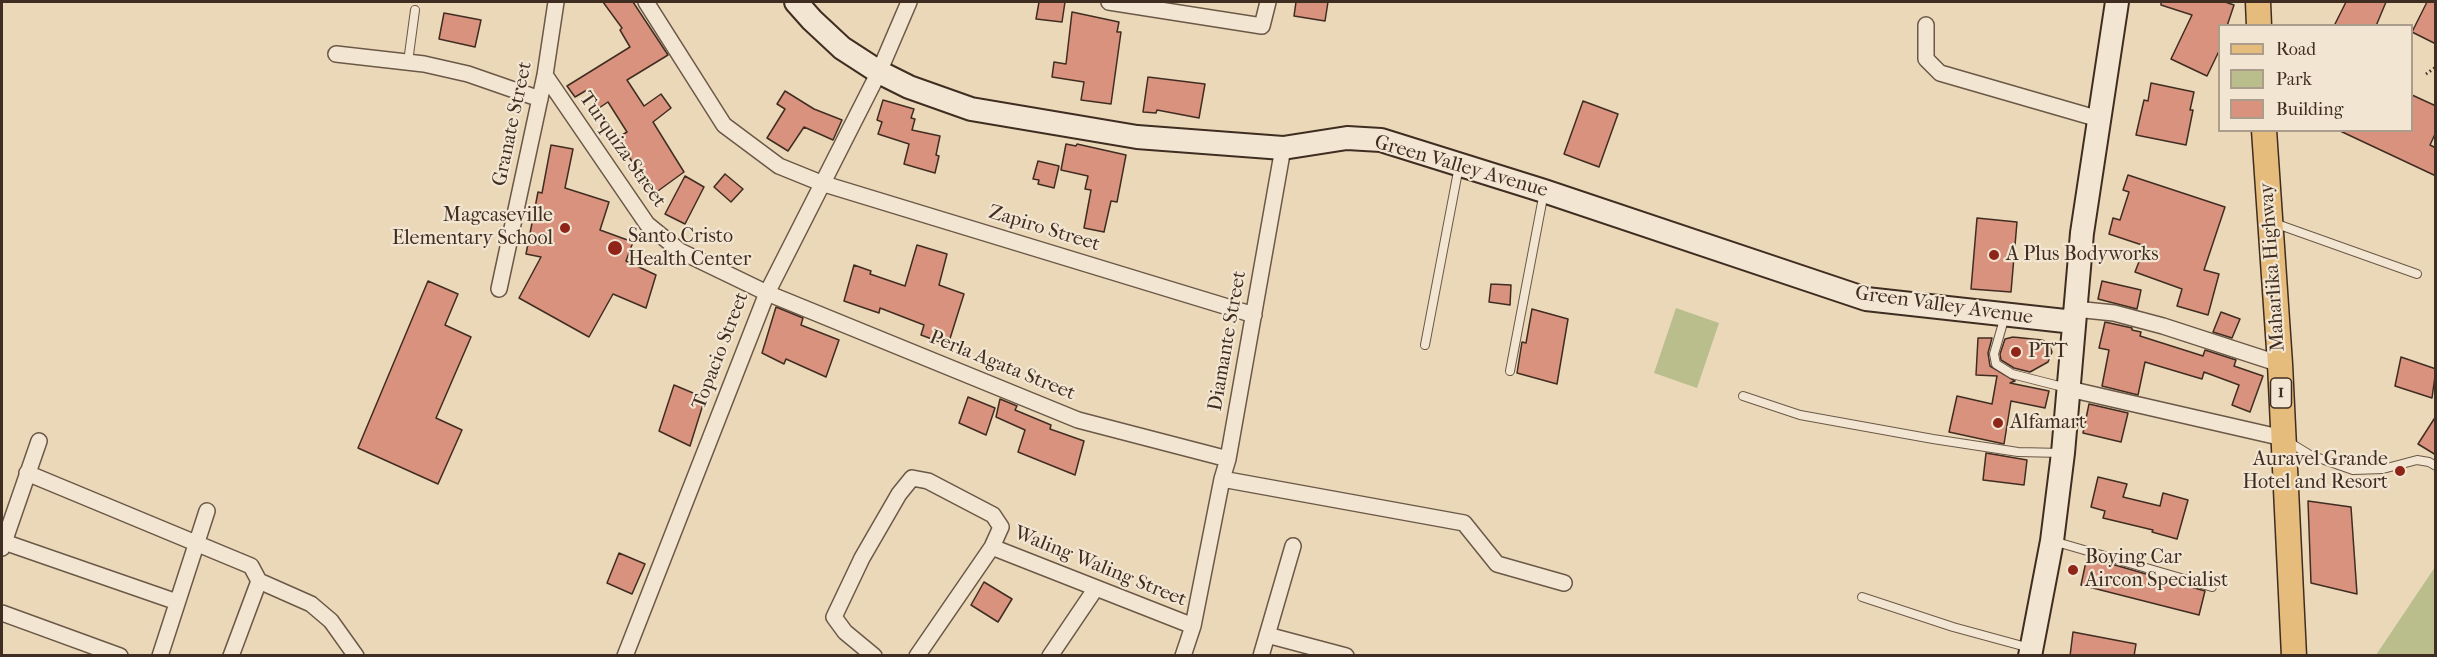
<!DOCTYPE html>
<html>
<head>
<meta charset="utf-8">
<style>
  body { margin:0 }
  #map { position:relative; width:2437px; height:657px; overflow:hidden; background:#ebd8b9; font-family:"IM FELL French Canon",serif }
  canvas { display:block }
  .frame { position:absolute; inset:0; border:3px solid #402d21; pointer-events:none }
  .legend { position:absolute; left:2218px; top:24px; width:195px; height:108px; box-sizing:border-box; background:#f2e6d2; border:2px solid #ab9c8b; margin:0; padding:8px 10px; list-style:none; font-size:18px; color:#402d21 }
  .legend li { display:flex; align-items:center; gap:12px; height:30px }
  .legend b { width:30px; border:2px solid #ab9c8b }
</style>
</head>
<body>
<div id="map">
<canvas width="2437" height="657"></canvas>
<div class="frame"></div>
<ul class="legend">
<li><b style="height:8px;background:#e6bc7c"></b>Road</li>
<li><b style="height:16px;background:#babe8d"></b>Park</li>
<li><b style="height:16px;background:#d9927e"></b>Building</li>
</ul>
</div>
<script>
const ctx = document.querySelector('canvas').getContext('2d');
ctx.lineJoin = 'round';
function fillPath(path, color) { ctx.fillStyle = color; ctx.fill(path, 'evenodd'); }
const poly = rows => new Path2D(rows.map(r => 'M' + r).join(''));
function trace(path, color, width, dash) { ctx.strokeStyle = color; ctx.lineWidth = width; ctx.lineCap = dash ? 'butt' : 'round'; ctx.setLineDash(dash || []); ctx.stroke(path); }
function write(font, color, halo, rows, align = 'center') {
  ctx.font = font + ' "IM FELL French Canon",serif'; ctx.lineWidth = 4.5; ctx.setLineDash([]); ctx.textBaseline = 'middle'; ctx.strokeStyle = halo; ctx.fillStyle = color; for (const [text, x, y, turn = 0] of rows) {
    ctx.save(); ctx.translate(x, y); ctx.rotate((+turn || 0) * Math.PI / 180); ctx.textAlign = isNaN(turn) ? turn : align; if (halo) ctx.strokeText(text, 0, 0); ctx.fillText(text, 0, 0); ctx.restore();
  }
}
fillPath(poly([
  [1676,308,1719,323,1697,388,1654,373],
  [2435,567,2435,655,2376,655]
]), '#babe8d');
const building = poly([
  [603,2,633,2,668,55,627,80,644,106,661,94,671,108,653,122,684,172,651,196,642,184,645,182,617,138,627,132,608,102,599,108,587,90,575,97,567,86,630,47,620,30,622,28,603,2],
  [1039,2,1065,2,1062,22,1036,19,1039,2],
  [1296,2,1328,2,1325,21,1294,16,1296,2],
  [2161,2,2225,2,2234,5,2227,26,2220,26,2220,49,2207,76,2171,59,2192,15,2161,5,2161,2],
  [2346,2,2386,2,2376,26,2334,26,2346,2],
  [2427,2,2436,2,2436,44,2412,32,2427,2],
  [1072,12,1119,22,1117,32,1121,32,1111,104,1081,100,1084,82,1052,77,1054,62,1066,64,1072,12],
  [444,13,481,20,475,47,439,39,444,13],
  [1148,77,1205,84,1199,118,1157,110,1156,113,1143,112,1148,77],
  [2151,83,2194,92,2190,110,2193,110,2186,145,2136,135,2144,100,2148,101,2151,83],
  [785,91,814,109,842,120,833,140,804,127,788,151,767,138,785,109,777,104,785,91],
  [2412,95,2436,106,2436,132,2430,145,2436,148,2436,176,2338,130,2412,130,2412,95],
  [883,100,914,109,911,118,915,119,912,130,940,136,936,155,939,156,935,173,904,164,909,144,878,134,882,122,877,120,883,100],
  [1583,101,1618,114,1599,167,1564,154,1583,101],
  [1066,144,1076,146,1077,144,1126,155,1117,202,1111,201,1104,232,1084,228,1091,190,1085,189,1088,176,1061,170,1066,144],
  [551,145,573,149,565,188,609,202,600,230,633,242,626,261,656,275,646,308,613,294,589,337,519,298,541,257,526,254,538,192,542,193,551,145],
  [1038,161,1059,166,1054,188,1038,184,1039,180,1033,179,1038,161],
  [725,174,743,189,731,202,714,187,725,174],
  [2128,175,2225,207,2204,270,2219,274,2208,315,2177,306,2182,289,2135,272,2145,246,2109,234,2113,218,2120,220,2129,192,2123,190,2128,175],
  [685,176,704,187,685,224,665,214,685,176],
  [1977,218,2017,222,2011,292,1971,289,1977,218],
  [917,245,947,254,939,285,964,294,948,345,921,335,924,325,880,308,879,313,844,301,854,265,871,271,870,274,905,286,917,245],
  [428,281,458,294,445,325,471,337,436,418,462,430,438,484,358,448,428,281],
  [2102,281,2141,290,2137,309,2098,299,2102,281],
  [1491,284,1511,285,1510,305,1489,302,1491,284],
  [776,307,803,318,801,325,839,340,826,377,786,359,784,364,762,353,776,307],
  [1532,309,1568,319,1557,384,1517,373,1522,342,1526,343,1532,309],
  [2221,312,2240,319,2232,338,2213,332,2221,312],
  [2105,322,2132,328,2132,330,2141,332,2140,336,2203,356,2205,350,2236,360,2234,366,2263,376,2250,412,2232,405,2239,385,2204,372,2202,379,2145,362,2138,395,2102,386,2109,350,2099,348,2105,322],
  [2013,337,2042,340,2049,344,2052,352,2048,362,2030,372,2014,368,2001,360,2000,354,2005,339,2013,337],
  [1978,338,1992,338,1988,353,1990,366,2015,381,2010,383,2049,391,2045,408,2011,401,2004,444,1949,432,1957,396,1992,404,1997,376,1976,375,1978,338],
  [2401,357,2436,369,2432,398,2395,386,2401,357],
  [674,385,705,398,690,446,659,431,674,385],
  [968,397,995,408,986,435,959,423,968,397],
  [1000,399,1017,406,1015,410,1051,425,1050,429,1084,441,1075,475,1018,452,1025,430,996,417,1000,399],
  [2089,404,2128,413,2121,442,2083,433,2089,404],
  [2436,416,2436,455,2418,444,2436,416],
  [1986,453,2027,460,2024,485,1983,480,1986,453],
  [2098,477,2127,484,2123,497,2160,506,2163,493,2188,500,2177,539,2152,532,2153,530,2103,518,2105,511,2091,507,2098,477],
  [2308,501,2351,507,2357,594,2311,583,2308,501],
  [619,553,645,564,632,594,607,583,619,553],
  [2087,557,2205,591,2199,615,2081,585,2087,557],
  [984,582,1012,599,998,622,971,605,984,582],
  [2073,632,2136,644,2134,656,2070,656,2073,632]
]);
fillPath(building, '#d9927e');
trace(building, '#402d21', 1.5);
const lane = poly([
  [408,62,415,10],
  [2274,223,2417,274],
  [2005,316,1994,354,1996,364,2012,374,2067,388],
  [1425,345,1459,166],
  [1510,371,1544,192],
  [1743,396,1800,415,1933,439,2018,452,2062,453],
  [2287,441,2310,455,2353,470,2383,469,2417,460,2429,462,2436,466],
  [2053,541,2212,587],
  [1862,597,1953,627,2030,648]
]);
const street = poly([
  [646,2,724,125,779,166,821,183,1254,315],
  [1109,2,1262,26,1268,2],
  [1926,25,1926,59,1940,73,2099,119],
  [336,54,424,64,468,74,540,99],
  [545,75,647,224,680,251,767,293,1078,420,1228,459],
  [499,289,545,75,556,2],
  [2075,309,2114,313,2163,326,2280,364],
  [2069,389,2283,438],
  [27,473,251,566,259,581,231,656],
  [1222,479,1464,523,1497,564,1564,583],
  [4,542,177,602],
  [992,547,1193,626],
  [2,548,39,441],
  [259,581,311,604,331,621,356,656],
  [2,613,120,656],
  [1267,635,1346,656],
  [160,656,207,511],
  [625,656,767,293,879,72,909,2],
  [874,656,845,632,834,617,862,558,899,494,912,478,928,481,993,515,1001,527,992,547,917,656],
  [1050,656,1096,588],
  [1183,656,1193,626,1222,479,1228,459,1283,148],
  [1261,656,1293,546]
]);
const secondary = poly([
  [796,2,812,20,842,48,879,72,909,87,971,109,1137,137,1283,148,1347,138,1381,140,1544,191,1866,299,2074,322],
  [2030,656,2052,541,2063,453,2082,233,2117,2]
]);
const primary = poly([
  [2258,2,2259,26],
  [2264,130,2280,364,2294,656]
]);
trace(lane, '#6b5847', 10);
trace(street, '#6b5847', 18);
trace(secondary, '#402d21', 26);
trace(primary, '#402d21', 27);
trace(poly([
  [2426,74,2436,67]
]), '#402d21', 3, [1.5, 3]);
trace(lane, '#f2e6d2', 8);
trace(street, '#f2e6d2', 15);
trace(secondary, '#f2e6d2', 22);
trace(primary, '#e6bc7c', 24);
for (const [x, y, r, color] of [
  [565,228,6,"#8f2418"],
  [615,248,8,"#8f2418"],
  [1994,255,6,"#8f2418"],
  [2016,352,6,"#8f2418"],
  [1998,423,6,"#8f2418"],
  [2400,471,6,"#8f2418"],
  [2073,570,6,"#8f2418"]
]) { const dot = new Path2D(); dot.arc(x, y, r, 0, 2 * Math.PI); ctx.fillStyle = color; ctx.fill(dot); trace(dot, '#f2e6d2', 2); }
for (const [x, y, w] of [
  [2281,393,21]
]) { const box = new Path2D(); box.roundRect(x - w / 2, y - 15, w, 30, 4.5); ctx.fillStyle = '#f2e6d2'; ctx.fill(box); trace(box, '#402d21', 1.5); }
write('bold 18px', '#402d21', null, [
  ["1",2281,393]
]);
write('20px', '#402d21', '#f2e6d2', [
  ["Granate Street",513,124,-78],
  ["Turquiza Street",622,150,55],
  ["Green Valley Avenue",1461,167,16],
  ["Zapiro Street",1044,229,17],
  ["Maharlika Highway",2273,267,-94],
  ["Green Valley Avenue",1944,306,8],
  ["Diamante Street",1228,341,-80],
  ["Topacio Street",721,351,-69],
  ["Perla Agata Street",1002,366,22],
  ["Waling Waling Street",1100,567,22]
]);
write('20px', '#402d21', '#f2e6d2', [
  ["Magcaseville",553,216,"right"],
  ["Elementary School",553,239,"right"],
  ["Santo Cristo",628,237],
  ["Health Center",628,260],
  ["A Plus Bodyworks",2006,255],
  ["PTT",2028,352],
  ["Alfamart",2010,423],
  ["Auravel Grande",2388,460,"right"],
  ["Hotel and Resort",2388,483,"right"],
  ["Boying Car",2085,558],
  ["Aircon Specialist",2085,581]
], 'left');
</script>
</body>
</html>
